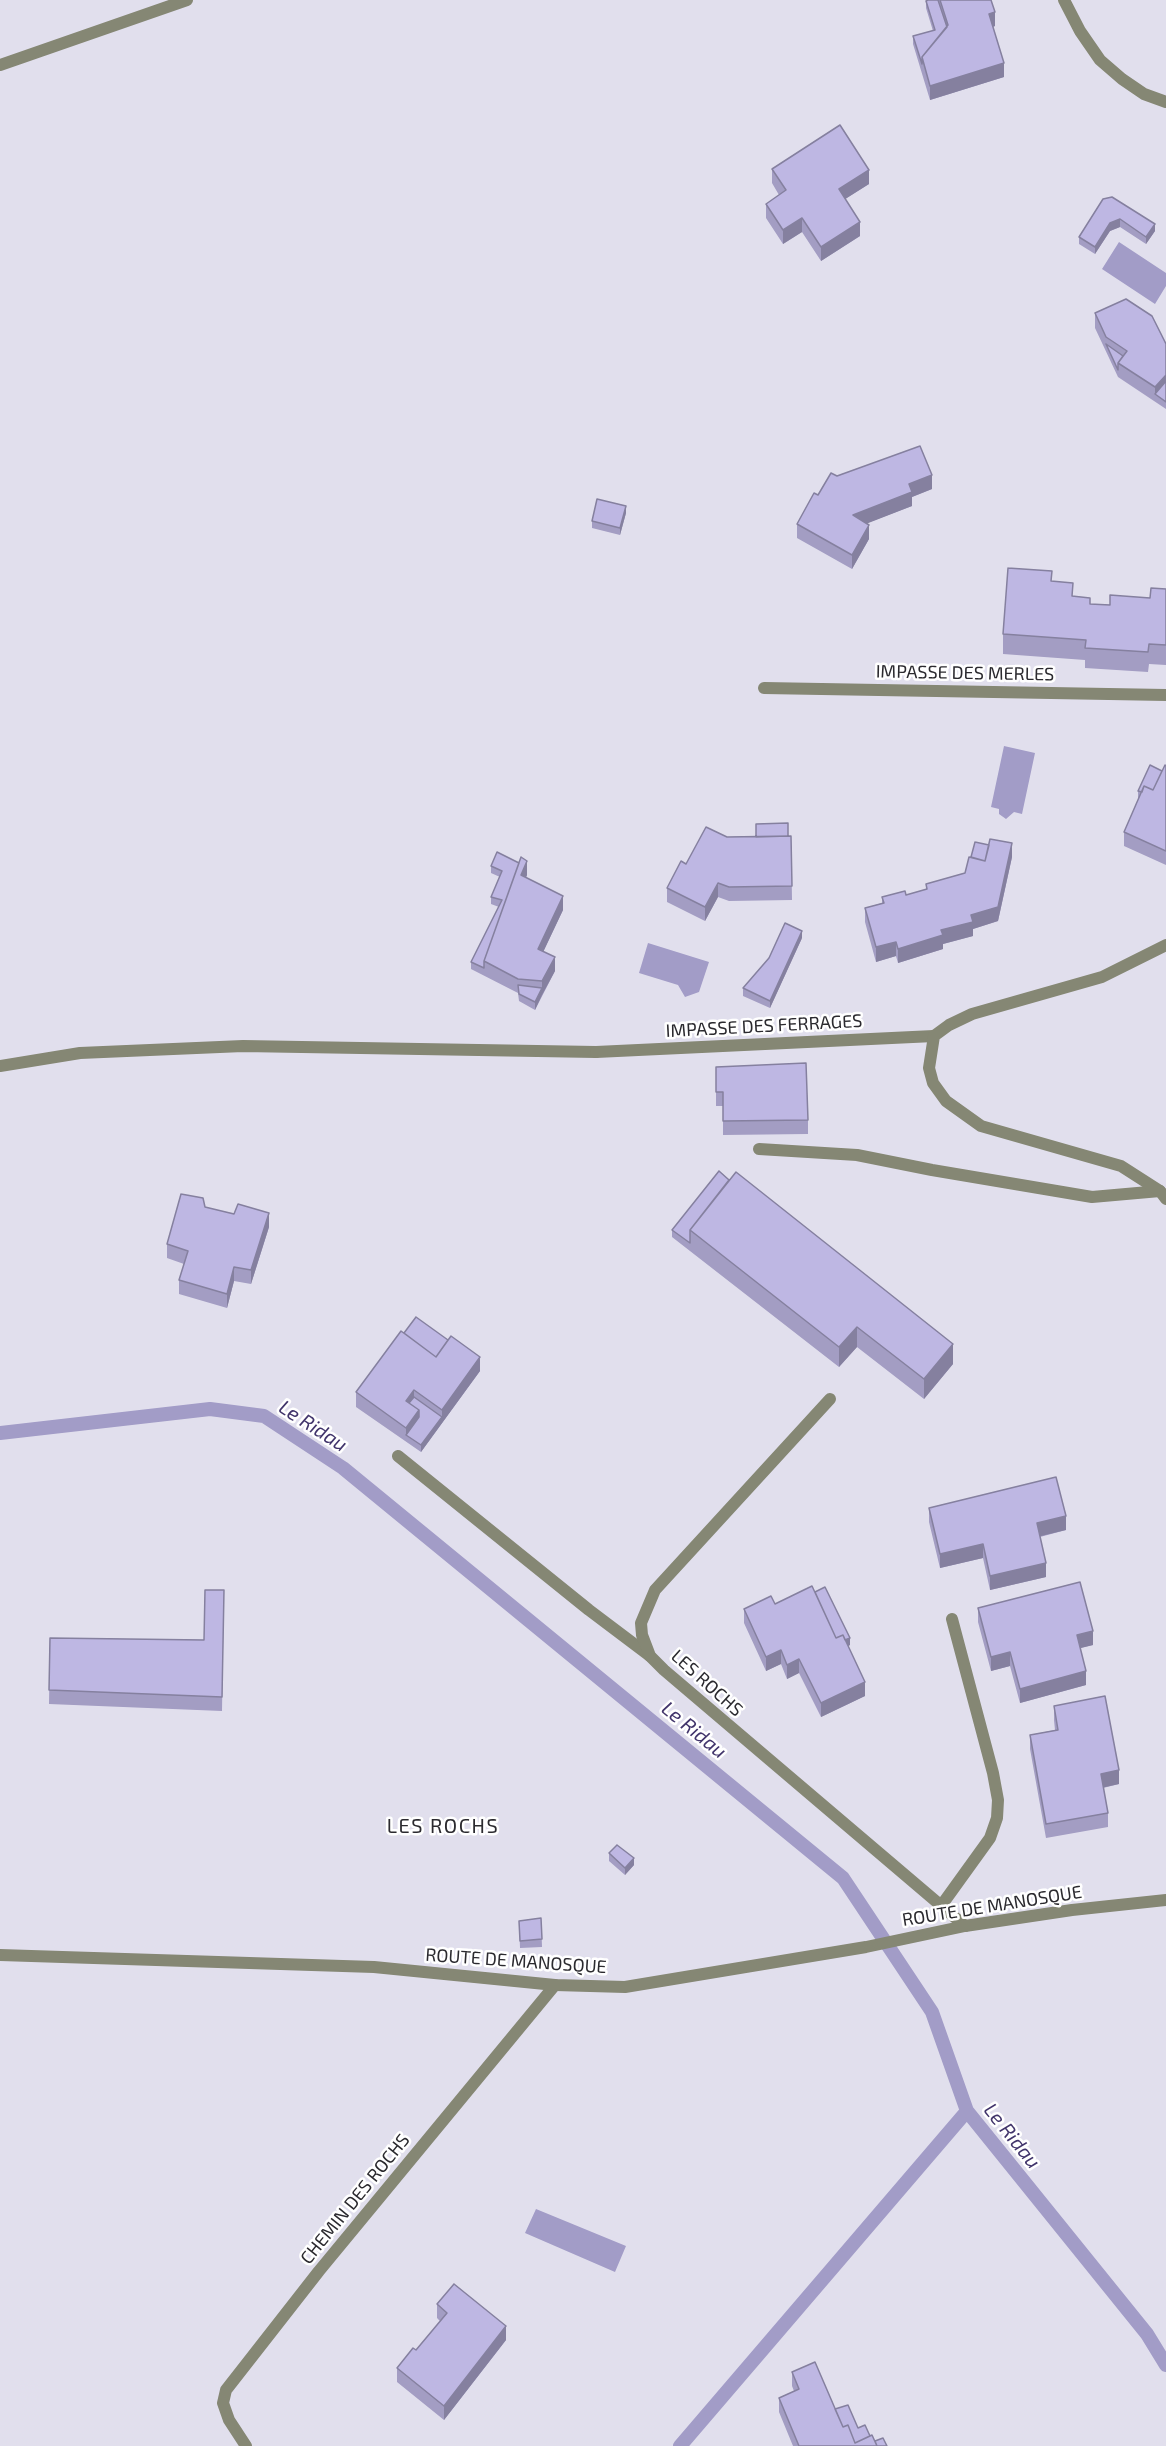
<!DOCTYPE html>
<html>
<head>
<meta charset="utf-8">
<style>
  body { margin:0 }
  canvas { display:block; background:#e1dfed }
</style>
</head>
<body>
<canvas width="1166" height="2446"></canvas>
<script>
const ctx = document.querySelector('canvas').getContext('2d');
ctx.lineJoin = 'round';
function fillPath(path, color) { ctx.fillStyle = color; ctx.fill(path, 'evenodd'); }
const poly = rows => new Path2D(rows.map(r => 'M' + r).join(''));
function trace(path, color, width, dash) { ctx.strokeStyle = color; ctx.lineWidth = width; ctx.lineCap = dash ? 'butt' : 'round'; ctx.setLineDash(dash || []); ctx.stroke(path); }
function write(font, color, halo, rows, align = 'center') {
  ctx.font = font + ' "Exo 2",sans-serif'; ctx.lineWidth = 5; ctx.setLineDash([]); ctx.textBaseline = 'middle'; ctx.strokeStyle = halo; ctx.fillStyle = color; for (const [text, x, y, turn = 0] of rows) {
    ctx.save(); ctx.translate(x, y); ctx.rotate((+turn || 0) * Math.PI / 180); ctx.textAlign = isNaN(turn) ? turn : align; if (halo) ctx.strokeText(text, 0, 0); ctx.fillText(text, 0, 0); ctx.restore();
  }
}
fillPath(poly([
  [1119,242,1166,273,1166,286,1155,304,1102,269],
  [1004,746,1035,753,1022,814,1014,812,1006,819,999,814,999,809,991,807],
  [648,943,709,962,699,992,685,997,678,985,639,973],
  [536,2209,626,2246,615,2272,525,2233]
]), '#a29cc7');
trace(poly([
  [0,1433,210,1409,264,1416,343,1468,843,1878,932,2012,967,2111,1147,2334,1166,2365],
  [680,2446,967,2111]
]), '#a29cc7', 14);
trace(poly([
  [0,1066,80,1053,243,1046,596,1052],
  [759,1149,857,1155,932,1170,1092,1197,1160,1191],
  [398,1456,589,1610,650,1656],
  [941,1906,990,1838,997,1818,998,1800,993,1773,952,1619]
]), '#858774', 12);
trace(poly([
  [1064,0,1080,31,1100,60,1122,79,1144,94,1166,102],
  [0,65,187,0],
  [764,688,1166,695],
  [596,1052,934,1036],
  [830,1399,655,1590,641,1623,642,1635,650,1656,664,1670,965,1926],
  [246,2446,229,2420,223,2403,226,2390,319,2271,555,1985]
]), '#858774', 12);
trace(poly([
  [1166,945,1102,977,972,1014,949,1025,934,1036,929,1068,933,1083,946,1101,981,1126,1121,1166,1160,1191,1166,1199],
  [0,1955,374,1967,555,1985,625,1987,866,1947,965,1926,1072,1910,1166,1900]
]), '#858774', 12);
fillPath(poly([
  [928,0,991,0,995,26,993,27,1004,77,930,100,913,44,913,36,933,31,926,8,926,1],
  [772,169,869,184,845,199,860,236,821,261,802,232,783,244,766,218,766,204,779,195,772,183],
  [1103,199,1155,231,1146,244,1120,227,1110,231,1095,254,1079,244,1079,237],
  [1095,313,1166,344,1166,409,1118,377,1095,328],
  [837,476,932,489,912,497,912,506,867,523,869,539,852,569,797,538,797,524,818,495],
  [626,513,620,535,592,528,592,521],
  [1052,581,1073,596,1090,604,1110,605,1150,598,1166,589,1166,665,1149,664,1148,672,1085,668,1085,660,1003,654,1003,634],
  [1166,766,1166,865,1124,846,1124,832,1139,798,1138,798,1138,791,1162,771],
  [791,836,792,900,729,901,718,897,705,921,667,902,667,888,727,837],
  [1012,857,998,921,973,929,973,936,943,944,943,949,898,963,896,956,876,962,865,922,865,908,882,903,882,897,906,895,926,890,926,884,965,873],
  [491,866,527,875,526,877,563,910,543,952,555,971,535,1010,519,1001,518,993,471,969,471,962,499,907,491,904,491,897,500,877,491,873],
  [802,938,770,1008,743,996,743,988],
  [716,1067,808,1120,808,1134,723,1135,723,1106,716,1106],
  [719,1171,953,1364,924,1399,857,1347,839,1367,672,1237,672,1230],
  [205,1207,269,1227,251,1284,234,1281,227,1308,179,1294,179,1280,184,1264,167,1258,167,1244],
  [404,1333,480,1371,421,1452,356,1407,356,1392],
  [929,1508,1066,1530,1040,1537,1046,1577,990,1590,983,1558,940,1568,929,1522],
  [224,1590,222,1711,49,1704,50,1638,204,1640],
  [815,1592,850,1645,848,1646,865,1696,821,1717,799,1673,787,1679,781,1664,766,1671,744,1623,744,1609,775,1604],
  [978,1608,1093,1645,1080,1648,1086,1685,1020,1703,1010,1666,991,1671,978,1622],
  [1054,1706,1119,1784,1103,1788,1108,1813,1108,1827,1046,1838,1030,1749,1030,1735,1055,1730,1054,1720],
  [609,1853,634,1865,625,1875,609,1861],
  [541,1918,542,1947,520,1948,519,1921],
  [437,2304,506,2340,444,2420,397,2382,397,2368,416,2350,440,2321,437,2318],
  [792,2372,858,2428,870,2436,875,2441,887,2446,793,2446,779,2412,779,2398,794,2391,792,2386]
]), '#a39dc3');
fillPath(poly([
  [995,12,995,26,989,28,989,14],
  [1004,63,1004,77,930,100,930,86],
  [869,170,869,184,839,203,839,189],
  [802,218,802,232,783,244,783,230],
  [1120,219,1120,227,1110,231,1095,254,1095,247,1110,223],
  [860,222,860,236,821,261,821,247],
  [1155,224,1155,231,1146,244,1146,237],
  [1166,375,1166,389,1155,394,1155,387],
  [932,475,932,489,912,497,912,506,853,529,853,515,909,484],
  [626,506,626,513,620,535,620,528],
  [869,525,869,539,852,569,852,555],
  [1012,843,1012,857,998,921,973,929,973,936,943,944,943,949,898,963,898,949,941,930,971,915],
  [527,861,527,875,521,889,521,875],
  [718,883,718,897,705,921,705,907],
  [563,896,563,910,538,963,538,949],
  [802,931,802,938,770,1008,770,1001],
  [896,942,896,956,876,962,876,947],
  [555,957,555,971,542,995,542,981],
  [542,988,542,995,535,1010,535,1002],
  [269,1213,269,1227,251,1284,251,1270],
  [234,1267,234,1281,227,1308,227,1294],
  [857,1327,857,1347,839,1367,839,1347],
  [953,1344,953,1364,924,1399,924,1379],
  [480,1357,480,1371,421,1452,421,1445,442,1417,442,1410],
  [414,1390,414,1404,409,1410,406,1401],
  [419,1410,419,1424,406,1435,406,1428],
  [1066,1516,1066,1530,1037,1537,1037,1523],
  [983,1544,983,1558,940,1568,940,1554],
  [1046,1563,1046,1577,990,1590,990,1576],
  [1093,1631,1093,1645,1077,1649,1077,1635],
  [850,1638,850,1645,836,1652,836,1645],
  [781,1650,781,1664,766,1671,766,1657],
  [1010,1652,1010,1666,991,1671,991,1657],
  [799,1659,799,1673,787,1679,787,1665],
  [1086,1671,1086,1685,1020,1703,1020,1689],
  [865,1682,865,1696,821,1717,821,1703],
  [1119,1770,1119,1784,1101,1788,1101,1774],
  [634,1858,634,1865,625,1875,625,1868],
  [506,2326,506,2340,444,2420,444,2406]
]), '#85809f');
const building = poly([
  [928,0,938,0,947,27,922,57,922,64,913,36,935,30,926,1,928,0],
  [940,0,991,0,995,12,989,14,1004,63,930,86,922,57,948,25,940,0],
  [840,125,869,170,839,189,860,222,821,247,802,218,783,230,766,204,786,190,772,169,840,125],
  [1112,197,1155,224,1146,237,1120,219,1110,223,1095,247,1079,237,1103,199,1112,197],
  [1126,299,1152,316,1166,344,1166,375,1155,387,1118,363,1127,351,1106,337,1095,313,1126,299],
  [1106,344,1123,356,1118,363,1118,370,1106,344],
  [1166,381,1166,402,1155,394,1166,381],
  [920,446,932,475,909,484,912,492,853,515,869,525,852,555,797,524,814,493,818,495,831,473,837,476,920,446],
  [597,499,626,506,620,528,592,521,597,499],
  [1008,568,1052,571,1051,581,1073,583,1072,596,1090,598,1090,604,1110,605,1110,595,1150,598,1151,588,1166,589,1166,645,1149,644,1148,652,1085,648,1086,640,1003,634,1008,568],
  [1150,765,1162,771,1153,790,1144,786,1142,792,1138,791,1150,765],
  [1165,765,1166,766,1166,851,1124,832,1144,786,1153,790,1165,765],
  [788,823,788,836,756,837,756,824,788,823],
  [706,827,727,837,791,836,792,886,729,887,718,883,705,907,667,888,681,861,686,864,706,827],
  [990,839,1012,843,998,907,971,915,973,922,941,930,943,935,898,949,896,942,876,947,865,908,884,903,882,897,905,891,906,895,927,889,926,884,965,873,969,857,985,861,990,839],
  [975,842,989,845,985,861,971,857,975,842],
  [497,852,519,863,484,961,484,968,471,962,502,900,491,897,502,871,491,866,497,852],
  [521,857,527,861,521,875,563,896,538,949,555,957,542,981,518,979,484,961,521,857],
  [785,923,802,931,770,1001,743,988,769,958,785,923],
  [518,985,542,988,535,1002,519,994,518,985],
  [806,1063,808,1120,723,1121,723,1092,716,1092,716,1067,806,1063],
  [719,1171,729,1180,690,1230,690,1243,672,1230,719,1171],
  [736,1172,953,1344,924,1379,857,1327,839,1347,690,1230,736,1172],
  [181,1194,203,1198,205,1207,234,1214,238,1204,269,1213,251,1270,234,1267,227,1294,179,1280,188,1251,167,1244,181,1194],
  [416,1317,448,1340,436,1357,404,1333,416,1317],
  [401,1331,436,1357,451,1336,480,1357,442,1410,414,1390,406,1401,419,1410,406,1428,356,1392,401,1331],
  [414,1397,442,1417,421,1445,406,1435,419,1417,419,1410,409,1403,414,1397],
  [1056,1477,1066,1516,1037,1523,1046,1563,990,1576,983,1544,940,1554,929,1508,1056,1477],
  [1080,1582,1093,1631,1077,1635,1086,1671,1020,1689,1010,1652,991,1657,978,1608,1080,1582],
  [812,1586,836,1638,843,1635,865,1682,821,1703,799,1659,787,1665,781,1650,766,1657,744,1609,771,1596,775,1604,812,1586],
  [825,1587,850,1638,845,1640,843,1635,836,1638,815,1592,825,1587],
  [205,1590,224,1590,222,1697,49,1690,50,1638,204,1640,205,1590],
  [1105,1696,1119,1770,1101,1774,1108,1813,1046,1824,1030,1735,1058,1730,1054,1706,1105,1696],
  [617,1845,634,1858,625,1868,609,1853,617,1845],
  [541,1918,542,1939,520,1941,519,1921,541,1918],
  [454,2284,506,2326,444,2406,397,2368,413,2348,416,2350,447,2313,437,2304,454,2284],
  [815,2362,843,2427,848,2425,855,2443,872,2435,877,2446,799,2446,779,2398,799,2389,792,2372,815,2362],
  [848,2405,858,2428,865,2425,870,2436,855,2443,848,2425,843,2427,835,2409,848,2405],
  [883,2438,887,2446,877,2446,875,2441,883,2438]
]);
fillPath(building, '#beb7e3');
trace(building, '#85809f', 1.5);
write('18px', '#2b2a2f', '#fff', [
  ["IMPASSE DES MERLES",965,673,1],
  ["IMPASSE DES FERRAGES",764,1026,-3],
  ["LES ROCHS",707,1683,42],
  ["ROUTE DE MANOSQUE",992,1906,-9],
  ["ROUTE DE MANOSQUE",516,1961,4],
  ["CHEMIN DES ROCHS",355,2199,-51]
]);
write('italic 20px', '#41346b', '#fff', [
  ["Le Ridau",313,1426,33],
  ["Le Ridau",694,1730,39],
  ["Le Ridau",1012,2136,51]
]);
ctx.letterSpacing = '1.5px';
write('20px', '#2b2a2f', '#fff', [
  ["LES ROCHS",443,1826]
]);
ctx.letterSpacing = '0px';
</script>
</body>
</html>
